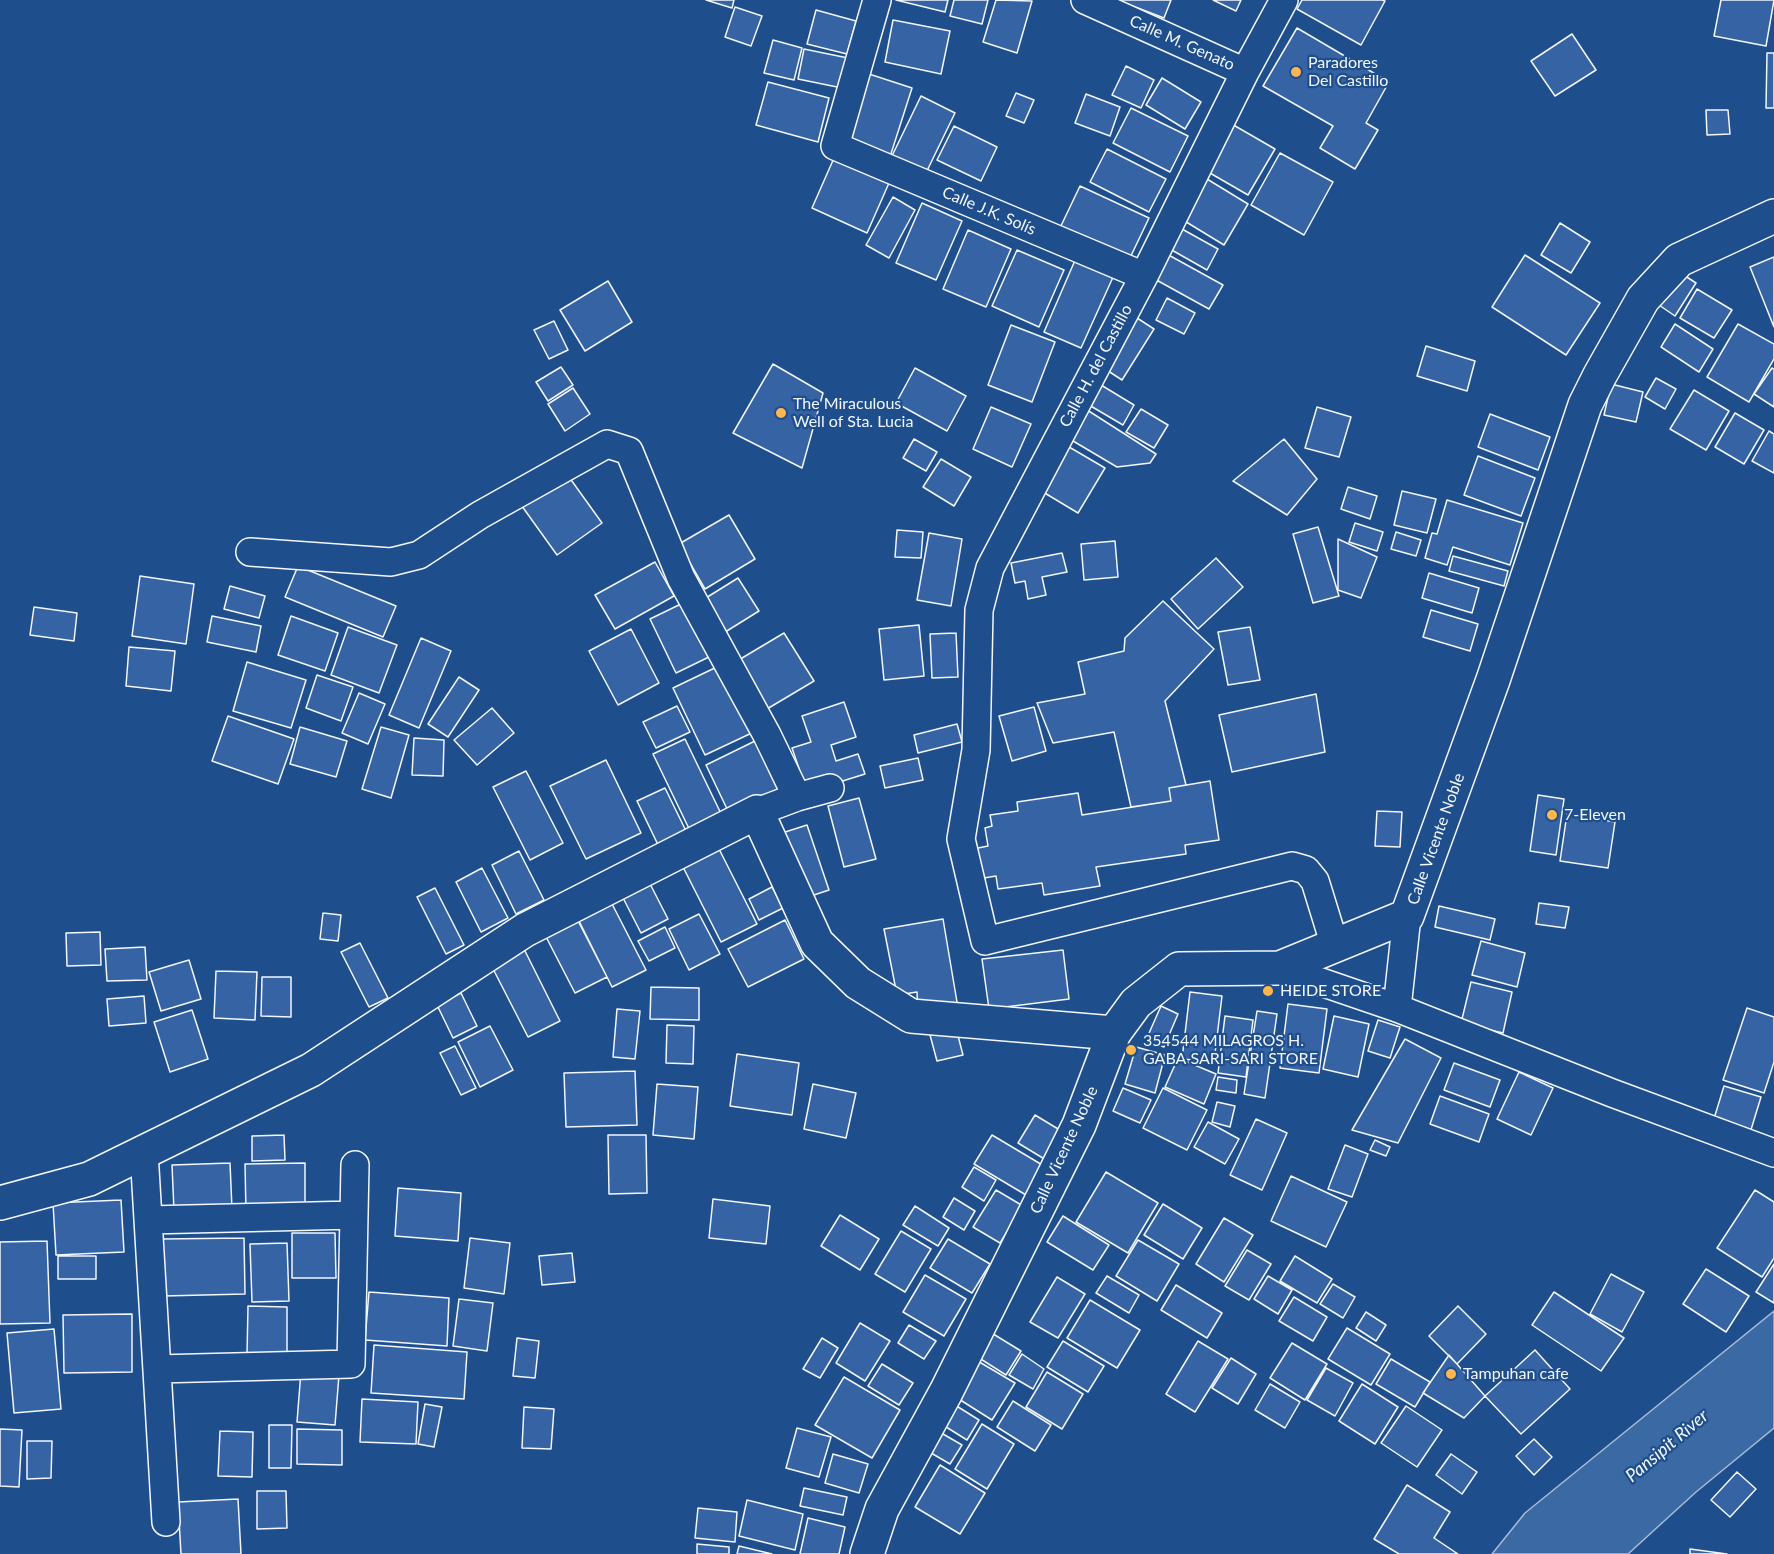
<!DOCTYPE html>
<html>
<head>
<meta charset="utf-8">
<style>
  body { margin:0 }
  canvas { display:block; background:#1f4e8c }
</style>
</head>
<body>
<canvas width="1774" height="1554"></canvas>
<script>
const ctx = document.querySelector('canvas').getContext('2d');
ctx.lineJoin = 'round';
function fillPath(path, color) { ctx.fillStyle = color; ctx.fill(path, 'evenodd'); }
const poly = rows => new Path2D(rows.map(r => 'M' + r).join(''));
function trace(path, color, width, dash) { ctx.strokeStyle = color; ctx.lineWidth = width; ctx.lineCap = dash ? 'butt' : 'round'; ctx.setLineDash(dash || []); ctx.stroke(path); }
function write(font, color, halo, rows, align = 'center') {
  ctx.font = font + ' Lato,sans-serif'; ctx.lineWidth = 4.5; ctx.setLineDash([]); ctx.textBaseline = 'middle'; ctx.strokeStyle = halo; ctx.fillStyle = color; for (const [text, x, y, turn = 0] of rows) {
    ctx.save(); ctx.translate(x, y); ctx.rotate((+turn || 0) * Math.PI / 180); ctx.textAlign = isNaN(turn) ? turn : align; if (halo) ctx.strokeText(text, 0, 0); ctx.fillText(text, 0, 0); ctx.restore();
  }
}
const water = poly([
  [1774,1311,1774,1428,1696,1492,1628,1554,1492,1554,1525,1513,1774,1311]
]);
fillPath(water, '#3b69a3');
trace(water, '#a8bbd7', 1.5);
const building = poly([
  [706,0,734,0,732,8,706,0],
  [896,0,948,0,945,12,896,0],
  [954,0,988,0,982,24,950,16,954,0],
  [996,0,1032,1,1017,53,983,42,996,0],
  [1117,0,1171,0,1164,18,1117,0],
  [1213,0,1241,0,1236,11,1213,0],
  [1302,0,1382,0,1385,1,1361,45,1297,9,1302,0],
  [1721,0,1774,0,1766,46,1714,36,1721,0],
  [735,7,762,16,751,46,725,37,735,7],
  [816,10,856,21,847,54,807,44,816,10],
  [893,20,950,31,941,74,885,62,893,20],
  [1297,28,1389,82,1366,123,1378,130,1355,169,1320,148,1333,126,1263,86,1297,28],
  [1572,34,1596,70,1555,96,1531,61,1572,34],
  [773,40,802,48,794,80,764,73,773,40],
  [804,49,848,58,842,88,798,79,804,49],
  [1767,53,1774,53,1774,108,1766,108,1767,53],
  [1126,66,1154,80,1141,108,1112,95,1126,66],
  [866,73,912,88,889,160,843,144,866,73],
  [1162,78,1201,102,1185,129,1146,105,1162,78],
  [768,82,829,98,818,142,756,125,768,82],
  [1016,93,1034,100,1024,123,1006,116,1016,93],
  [1086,94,1120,107,1110,136,1075,123,1086,94],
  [921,96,955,113,924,177,890,160,921,96],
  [1131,108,1188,136,1170,172,1113,143,1131,108],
  [1706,110,1728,110,1730,134,1707,135,1706,110],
  [1230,123,1275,149,1248,195,1203,169,1230,123],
  [954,126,997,147,981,181,937,160,954,126],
  [1107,149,1166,179,1149,212,1090,182,1107,149],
  [1280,153,1333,182,1304,235,1251,205,1280,153],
  [834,158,889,183,867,233,812,208,834,158],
  [1207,179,1248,204,1224,245,1183,220,1207,179],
  [1080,186,1149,218,1128,262,1059,230,1080,186],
  [893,197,915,210,889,258,866,245,893,197],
  [922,203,962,221,936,280,896,263,922,203],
  [1560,223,1590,242,1571,273,1541,255,1560,223],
  [1182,229,1218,249,1207,270,1170,249,1182,229],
  [968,230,1011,249,986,307,943,289,968,230],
  [1017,250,1064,270,1039,327,992,306,1017,250],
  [1165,253,1223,285,1209,309,1151,277,1165,253],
  [1525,255,1600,303,1566,355,1492,307,1525,255],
  [1774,257,1774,327,1750,267,1774,257],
  [1076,258,1114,275,1081,348,1044,332,1076,258],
  [1676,270,1696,283,1675,316,1656,303,1676,270],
  [608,281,632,322,585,351,560,310,608,281],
  [1697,289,1732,310,1714,338,1680,318,1697,289],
  [1167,298,1195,313,1184,334,1156,320,1167,298],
  [1134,316,1154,329,1122,380,1102,367,1134,316],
  [554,321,568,350,549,359,534,330,554,321],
  [1675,324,1713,349,1699,372,1661,347,1675,324],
  [1738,324,1774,344,1774,359,1749,402,1707,377,1738,324],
  [1011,325,1055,342,1032,402,988,385,1011,325],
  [1426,346,1475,361,1467,391,1417,376,1426,346],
  [773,364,823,393,802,468,733,433,773,364],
  [561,367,573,385,548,401,536,382,561,367],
  [915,368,966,396,947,431,896,403,915,368],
  [1772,368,1774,369,1774,407,1754,394,1772,368],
  [1656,378,1676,389,1665,409,1645,397,1656,378],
  [1611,384,1643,392,1636,422,1604,415,1611,384],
  [1101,385,1134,405,1123,425,1089,405,1101,385],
  [573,388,590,414,565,431,548,404,573,388],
  [1694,390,1729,411,1706,450,1670,429,1694,390],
  [991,407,1031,424,1012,467,973,449,991,407],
  [1317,407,1351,417,1339,457,1305,448,1317,407],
  [1084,408,1156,454,1150,463,1117,467,1068,438,1084,408],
  [1141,409,1168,425,1154,448,1126,432,1141,409],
  [1735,413,1764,430,1744,464,1715,447,1735,413],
  [1490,414,1550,437,1538,470,1478,447,1490,414],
  [1769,431,1774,434,1774,473,1752,461,1769,431],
  [914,439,937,452,926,471,903,458,914,439],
  [1284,439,1317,479,1287,515,1233,481,1284,439],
  [1064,444,1105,468,1078,513,1038,489,1064,444],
  [1478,456,1535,478,1521,516,1464,495,1478,456],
  [941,459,971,477,954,506,923,487,941,459],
  [564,470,602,523,557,555,519,502,564,470],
  [1348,487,1377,496,1370,519,1341,509,1348,487],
  [1402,491,1436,499,1427,533,1394,525,1402,491],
  [1447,500,1523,523,1510,565,1453,547,1447,565,1425,558,1432,533,1437,534,1447,500],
  [729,515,755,559,705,589,679,544,729,515],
  [1355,523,1383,532,1377,551,1349,542,1355,523],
  [1318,527,1339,596,1313,603,1293,534,1318,527],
  [897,530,923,532,921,558,895,557,897,530],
  [1396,532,1421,540,1416,556,1391,549,1396,532],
  [929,533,962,539,951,606,917,600,929,533],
  [1338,539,1377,557,1361,598,1338,590,1338,539],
  [1115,541,1118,577,1084,580,1081,544,1115,541],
  [1062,553,1067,572,1042,577,1046,595,1028,599,1025,581,1015,583,1011,563,1062,553],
  [1453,556,1508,571,1504,586,1449,571,1453,556],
  [1216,558,1243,587,1198,629,1171,599,1216,558],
  [655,562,674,596,615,629,595,595,655,562],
  [298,566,396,606,383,637,285,597,298,566],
  [1429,573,1479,588,1472,613,1422,598,1429,573],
  [140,576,194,584,186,644,132,636,140,576],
  [738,578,759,611,722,634,701,601,738,578],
  [230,586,265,596,259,618,224,609,230,586],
  [687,601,713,655,676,673,650,619,687,601],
  [1163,601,1214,649,1165,701,1186,785,1169,788,1171,801,1131,807,1114,732,1053,743,1037,703,1085,694,1078,662,1124,651,1125,638,1163,601],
  [34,607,77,613,74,641,30,635,34,607],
  [1431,610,1478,624,1470,651,1423,637,1431,610],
  [212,616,261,626,256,652,207,642,212,616],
  [291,616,338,633,325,671,278,655,291,616],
  [919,625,924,676,884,680,879,629,919,625],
  [348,627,397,645,379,693,331,675,348,627],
  [1250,627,1260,680,1228,685,1218,632,1250,627],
  [631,629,659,683,618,705,589,651,631,629],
  [784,633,814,681,767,709,737,661,784,633],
  [956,633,958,677,932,678,930,634,956,633],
  [421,638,451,651,419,728,389,715,421,638],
  [129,647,175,651,171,691,126,686,129,647],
  [247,662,306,680,291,728,233,711,247,662],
  [723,664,756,731,705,755,673,688,723,664],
  [317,675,353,687,341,721,306,708,317,675],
  [459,677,479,690,448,737,428,724,459,677],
  [359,693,385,704,368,744,342,733,359,693],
  [1316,694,1325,752,1232,772,1219,715,1316,694],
  [844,702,856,737,831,745,836,761,858,754,865,774,833,784,829,774,804,783,792,748,811,742,802,716,844,702],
  [677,706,690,732,656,748,643,722,677,706],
  [1034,707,1046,751,1012,761,999,716,1034,707],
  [492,708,514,733,477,765,454,740,492,708],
  [228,716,294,739,278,784,212,761,228,716],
  [957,724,962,742,918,753,914,735,957,724],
  [300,727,347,741,336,777,290,764,300,727],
  [381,727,409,735,391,798,362,789,381,727],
  [414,738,444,740,443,776,412,775,414,738],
  [685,739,726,824,694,839,653,754,685,739],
  [755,741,778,790,729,813,706,765,755,741],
  [918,758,923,780,885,788,880,766,918,758],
  [606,760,641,833,586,859,550,786,606,760],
  [526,771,563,843,530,860,493,787,526,771],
  [1210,781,1219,840,1185,845,1186,854,1096,867,1100,886,1044,895,1042,883,998,889,996,876,978,879,973,849,988,846,985,828,992,826,990,815,1018,811,1017,802,1078,793,1082,815,1171,801,1169,788,1210,781],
  [665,788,688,835,660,849,637,801,665,788],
  [1538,795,1564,799,1556,855,1530,851,1538,795],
  [859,798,876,859,844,867,828,806,859,798],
  [1377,811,1402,812,1400,847,1375,846,1377,811],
  [1567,814,1615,822,1608,868,1560,861,1567,814],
  [807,825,829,890,802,899,779,834,807,825],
  [718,847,757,924,721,942,682,865,718,847],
  [519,851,544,900,516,914,492,865,519,851],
  [482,868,508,918,481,932,456,882,482,868],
  [646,876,668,919,641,933,619,890,646,876],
  [772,887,783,908,759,920,749,899,772,887],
  [435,888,464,945,446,954,417,897,435,888],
  [610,900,646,970,612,987,577,917,610,900],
  [1539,903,1569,907,1565,928,1536,924,1539,903],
  [1439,906,1495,919,1490,940,1435,927,1439,906],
  [323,913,341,915,338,941,320,939,323,913],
  [699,914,720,954,689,970,669,929,699,914],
  [575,915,607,977,575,993,543,931,575,915],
  [943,919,958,1008,918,1011,917,992,897,995,884,929,943,919],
  [785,920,804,959,748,987,728,949,785,920],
  [665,927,675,948,649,961,638,941,665,927],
  [100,932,101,965,67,966,66,933,100,932],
  [1481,941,1525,953,1517,987,1472,975,1481,941],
  [360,943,388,998,369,1007,341,952,360,943],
  [522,945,560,1021,528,1037,489,961,522,945],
  [145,947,147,980,107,981,105,949,145,947],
  [1063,950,1069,999,989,1009,982,959,1063,950],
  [189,960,201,999,161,1011,149,972,189,960],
  [216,971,257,972,255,1020,214,1018,216,971],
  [262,977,291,977,291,1017,261,1016,262,977],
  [1471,982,1512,992,1503,1033,1461,1023,1471,982],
  [651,987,699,988,699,1020,650,1019,651,987],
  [1190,992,1222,996,1214,1062,1182,1059,1190,992],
  [461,993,477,1026,453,1038,437,1005,461,993],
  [144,996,146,1023,109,1026,107,999,144,996],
  [1288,1004,1327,1009,1319,1073,1280,1068,1288,1004],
  [1161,1006,1178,1014,1164,1047,1146,1040,1161,1006],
  [1747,1008,1774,1017,1774,1062,1764,1093,1723,1080,1747,1008],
  [617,1009,640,1011,635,1059,613,1057,617,1009],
  [192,1010,208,1059,170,1072,154,1022,192,1010],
  [1257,1011,1277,1014,1265,1098,1244,1094,1257,1011],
  [1225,1016,1253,1020,1246,1077,1218,1073,1225,1016],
  [1334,1016,1369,1024,1358,1077,1323,1069,1334,1016],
  [1378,1020,1400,1027,1390,1058,1368,1051,1378,1020],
  [667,1025,694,1026,693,1064,666,1063,667,1025],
  [490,1026,513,1070,480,1087,458,1042,490,1026],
  [956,1028,963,1055,937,1061,930,1035,956,1028],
  [1405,1039,1441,1058,1398,1143,1352,1130,1405,1039],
  [455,1046,476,1088,461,1095,440,1053,455,1046],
  [1136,1047,1165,1055,1155,1093,1125,1084,1136,1047],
  [737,1054,799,1063,792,1115,730,1106,737,1054],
  [1178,1058,1216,1074,1204,1104,1165,1087,1178,1058],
  [1454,1063,1500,1080,1490,1107,1444,1090,1454,1063],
  [635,1071,637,1125,566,1127,564,1073,635,1071],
  [1519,1072,1553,1088,1531,1135,1497,1119,1519,1072],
  [1218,1077,1237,1080,1236,1093,1216,1090,1218,1077],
  [657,1084,698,1087,694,1139,653,1135,657,1084],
  [813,1084,856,1093,846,1138,804,1129,813,1084],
  [1724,1086,1761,1097,1750,1133,1713,1122,1724,1086],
  [1123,1088,1151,1100,1140,1123,1113,1111,1123,1088],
  [1163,1088,1207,1110,1187,1150,1143,1128,1163,1088],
  [1440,1096,1489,1114,1479,1142,1430,1124,1440,1096],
  [1217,1102,1235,1106,1230,1127,1212,1122,1217,1102],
  [1035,1115,1068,1135,1051,1163,1018,1143,1035,1115],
  [1256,1119,1287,1133,1262,1190,1230,1175,1256,1119],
  [1208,1122,1239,1139,1225,1164,1194,1147,1208,1122],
  [284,1135,285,1160,252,1161,252,1136,284,1135],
  [608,1135,646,1135,647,1193,609,1194,608,1135],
  [992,1135,1049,1169,1031,1198,974,1164,992,1135],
  [1375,1140,1390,1147,1386,1156,1370,1150,1375,1140],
  [1345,1145,1368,1154,1352,1197,1328,1189,1345,1145],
  [230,1163,232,1209,174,1211,172,1165,230,1163],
  [305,1163,305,1211,246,1212,245,1164,305,1163],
  [974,1167,996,1180,984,1201,962,1187,974,1167],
  [1106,1172,1158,1203,1128,1253,1076,1222,1106,1172],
  [1291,1176,1347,1202,1326,1247,1271,1221,1291,1176],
  [398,1188,461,1193,458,1241,395,1236,398,1188],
  [996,1190,1023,1206,1000,1243,973,1227,996,1190],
  [1755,1190,1774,1202,1774,1258,1762,1277,1717,1248,1755,1190],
  [954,1198,975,1211,964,1230,943,1217,954,1198],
  [713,1199,770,1206,766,1244,709,1238,713,1199],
  [121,1200,124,1252,56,1255,53,1203,121,1200],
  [1163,1204,1202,1228,1183,1259,1144,1235,1163,1204],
  [915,1206,949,1228,938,1246,903,1225,915,1206],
  [840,1215,879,1239,860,1270,821,1246,840,1215],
  [1063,1216,1109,1245,1093,1270,1047,1242,1063,1216],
  [1224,1218,1253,1235,1224,1282,1196,1264,1224,1218],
  [901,1231,931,1249,905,1292,875,1274,901,1231],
  [292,1233,335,1233,336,1278,292,1278,292,1233],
  [244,1238,245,1294,163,1296,162,1239,244,1238],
  [470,1238,510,1243,504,1294,464,1288,470,1238],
  [948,1239,990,1264,972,1293,930,1268,948,1239],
  [1138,1240,1179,1264,1157,1301,1116,1276,1138,1240],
  [47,1241,50,1323,0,1324,0,1242,47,1241],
  [287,1243,289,1301,252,1302,250,1244,287,1243],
  [1247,1250,1271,1264,1249,1300,1225,1286,1247,1250],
  [572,1253,575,1282,542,1285,539,1256,572,1253],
  [58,1256,96,1256,96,1279,58,1279,58,1256],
  [1295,1256,1332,1279,1317,1303,1280,1281,1295,1256],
  [1774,1264,1774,1303,1756,1292,1774,1264],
  [1706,1269,1749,1296,1726,1332,1683,1304,1706,1269],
  [1611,1274,1644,1292,1622,1332,1590,1314,1611,1274],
  [925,1275,966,1299,944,1336,903,1312,925,1275],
  [1107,1276,1139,1295,1129,1313,1096,1293,1107,1276],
  [1268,1276,1292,1290,1278,1314,1254,1299,1268,1276],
  [1057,1277,1085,1294,1058,1338,1030,1322,1057,1277],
  [1333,1284,1355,1297,1343,1318,1320,1304,1333,1284],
  [1176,1285,1222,1313,1207,1338,1161,1310,1176,1285],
  [369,1292,449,1298,447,1346,365,1340,369,1292],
  [1554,1292,1624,1338,1601,1371,1532,1325,1554,1292],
  [1294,1297,1327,1317,1313,1341,1279,1321,1294,1297],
  [459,1299,493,1303,487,1351,453,1346,459,1299],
  [1090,1300,1140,1330,1117,1368,1067,1338,1090,1300],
  [248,1306,287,1307,287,1355,247,1355,248,1306],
  [1458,1306,1486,1334,1457,1364,1429,1336,1458,1306],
  [1366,1312,1386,1325,1376,1341,1356,1328,1366,1312],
  [132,1314,132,1372,64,1373,63,1315,132,1314],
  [860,1323,890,1341,865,1381,836,1363,860,1323],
  [909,1325,936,1341,924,1359,898,1343,909,1325],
  [1347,1328,1390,1354,1371,1385,1328,1359,1347,1328],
  [54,1329,61,1409,14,1413,7,1333,54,1329],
  [990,1332,1021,1351,1006,1375,976,1356,990,1332],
  [517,1338,539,1341,535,1378,513,1376,517,1338],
  [822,1338,838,1348,820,1378,803,1369,822,1338],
  [1063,1341,1104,1366,1088,1392,1047,1367,1063,1341],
  [1198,1341,1228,1359,1195,1412,1166,1394,1198,1341],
  [1292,1343,1327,1364,1305,1400,1270,1378,1292,1343],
  [374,1345,467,1352,464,1399,371,1393,374,1345],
  [1535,1350,1570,1389,1521,1434,1485,1396,1535,1350],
  [1022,1354,1044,1369,1033,1389,1009,1375,1022,1354],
  [1449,1355,1485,1396,1464,1418,1423,1393,1449,1355],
  [1231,1358,1256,1374,1238,1404,1212,1388,1231,1358],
  [1391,1359,1430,1382,1415,1407,1376,1384,1391,1359],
  [976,1360,1015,1383,992,1420,954,1396,976,1360],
  [882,1364,913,1383,899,1405,868,1386,882,1364],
  [1326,1368,1353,1383,1335,1416,1307,1400,1326,1368],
  [301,1371,339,1375,335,1425,297,1422,301,1371],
  [1047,1372,1083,1394,1062,1429,1026,1407,1047,1372],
  [844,1377,900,1410,872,1458,815,1425,844,1377],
  [1270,1384,1300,1402,1285,1428,1255,1410,1270,1384],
  [1362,1384,1398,1407,1375,1444,1339,1421,1362,1384],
  [362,1399,418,1402,416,1444,360,1442,362,1399],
  [947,1400,979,1420,967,1440,935,1420,947,1400],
  [1013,1401,1051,1425,1035,1451,997,1427,1013,1401],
  [425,1404,442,1407,434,1447,418,1444,425,1404],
  [1406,1406,1442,1430,1417,1467,1381,1443,1406,1406],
  [524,1407,554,1409,551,1449,522,1448,524,1407],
  [982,1424,1014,1444,987,1489,955,1469,982,1424],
  [269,1425,292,1425,291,1468,269,1468,269,1425],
  [931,1427,962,1445,950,1464,919,1446,931,1427],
  [797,1428,831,1437,819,1477,786,1468,797,1428],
  [0,1429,22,1430,19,1487,0,1486,0,1429],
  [297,1429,342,1430,342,1465,297,1464,297,1429],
  [220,1431,253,1432,252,1477,218,1476,220,1431],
  [1534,1439,1552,1457,1534,1475,1516,1456,1534,1439],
  [27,1441,52,1441,51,1478,27,1479,27,1441],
  [833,1454,868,1464,859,1493,825,1483,833,1454],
  [1451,1454,1477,1472,1462,1494,1436,1475,1451,1454],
  [940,1465,985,1493,960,1534,915,1507,940,1465],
  [1737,1472,1756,1489,1730,1517,1711,1500,1737,1472],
  [1407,1485,1450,1512,1434,1538,1458,1554,1399,1554,1374,1539,1407,1485],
  [804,1488,847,1497,843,1515,800,1506,804,1488],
  [257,1491,286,1491,287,1528,257,1529,257,1491],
  [238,1499,241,1554,181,1554,178,1502,238,1499],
  [747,1500,803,1514,795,1550,739,1536,747,1500],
  [698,1508,737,1512,735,1542,695,1538,698,1508],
  [808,1518,845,1527,839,1554,800,1554,808,1518],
  [697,1544,729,1547,729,1554,697,1554,697,1544],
  [739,1546,772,1554,737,1554,739,1546],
  [1690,1549,1727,1554,1690,1554,1690,1549]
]);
fillPath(building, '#3563a3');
trace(building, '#f2f6ff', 1.5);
const minor = poly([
  [877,0,835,146,1144,276],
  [1085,0,1245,72],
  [1284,0,1245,72,1144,276,990,568,979,610,976,750,961,839,985,941,1292,866,1306,870,1315,881,1335,946],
  [250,552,391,562,419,555,480,515,607,444,629,451,681,578,767,735,797,797],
  [757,812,797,797,830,788],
  [1280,968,1397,1008,1612,1093,1774,1153],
  [1397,1008,1407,916],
  [144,1152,166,1522],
  [148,1220,354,1215],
  [157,1369,351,1364,355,1165]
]);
const tertiary = poly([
  [0,1203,89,1179,311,1070,525,930,757,812,817,943,858,983,911,1016,1114,1033]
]);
const secondary = poly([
  [867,1554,882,1509,946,1392,1079,1125,1114,1033,1136,1003,1179,969,1280,968,1407,916,1493,680,1585,405,1600,375,1643,299,1679,260,1774,216]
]);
trace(minor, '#f2f6ff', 30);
trace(tertiary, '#f2f6ff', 36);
trace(secondary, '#f2f6ff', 36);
trace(minor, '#1f4e8c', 27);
trace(tertiary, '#1f4e8c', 33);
trace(secondary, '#1f4e8c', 33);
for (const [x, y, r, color] of [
  [1296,72,6,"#ffb74d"],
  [781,413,6,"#ffb74d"],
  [1552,815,6,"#ffb74d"],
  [1268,991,6,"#ffb74d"],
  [1131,1050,6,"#ffb74d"],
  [1451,1374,6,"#ffb74d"]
]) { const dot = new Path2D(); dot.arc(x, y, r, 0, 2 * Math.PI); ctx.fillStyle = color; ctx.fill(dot); trace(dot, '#1f4e8c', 2); }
write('16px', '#f2f6ff', '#1f4e8c', [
  ["Calle M. Genato",1182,43,24],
  ["Calle J.K. Solís",989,211,23],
  ["Calle H. del Castillo",1096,366,-62],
  ["Calle Vicente Noble",1436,839,-70],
  ["Calle Vicente Noble",1064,1150,-65]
]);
write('16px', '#f2f6ff', '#1f4e8c', [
  ["Paradores",1308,63],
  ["Del Castillo",1308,81],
  ["The Miraculous",793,404],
  ["Well of Sta. Lucia",793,422],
  ["7-Eleven",1564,815],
  ["HEIDE STORE",1280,991],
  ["354544 MILAGROS H.",1143,1041],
  ["GABA SARI-SARI STORE",1143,1059],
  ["Tampuhan cafe",1463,1374]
], 'left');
write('italic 18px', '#f2f6ff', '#1f4e8c', [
  ["Pansipit River",1667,1446,-40]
]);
</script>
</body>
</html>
